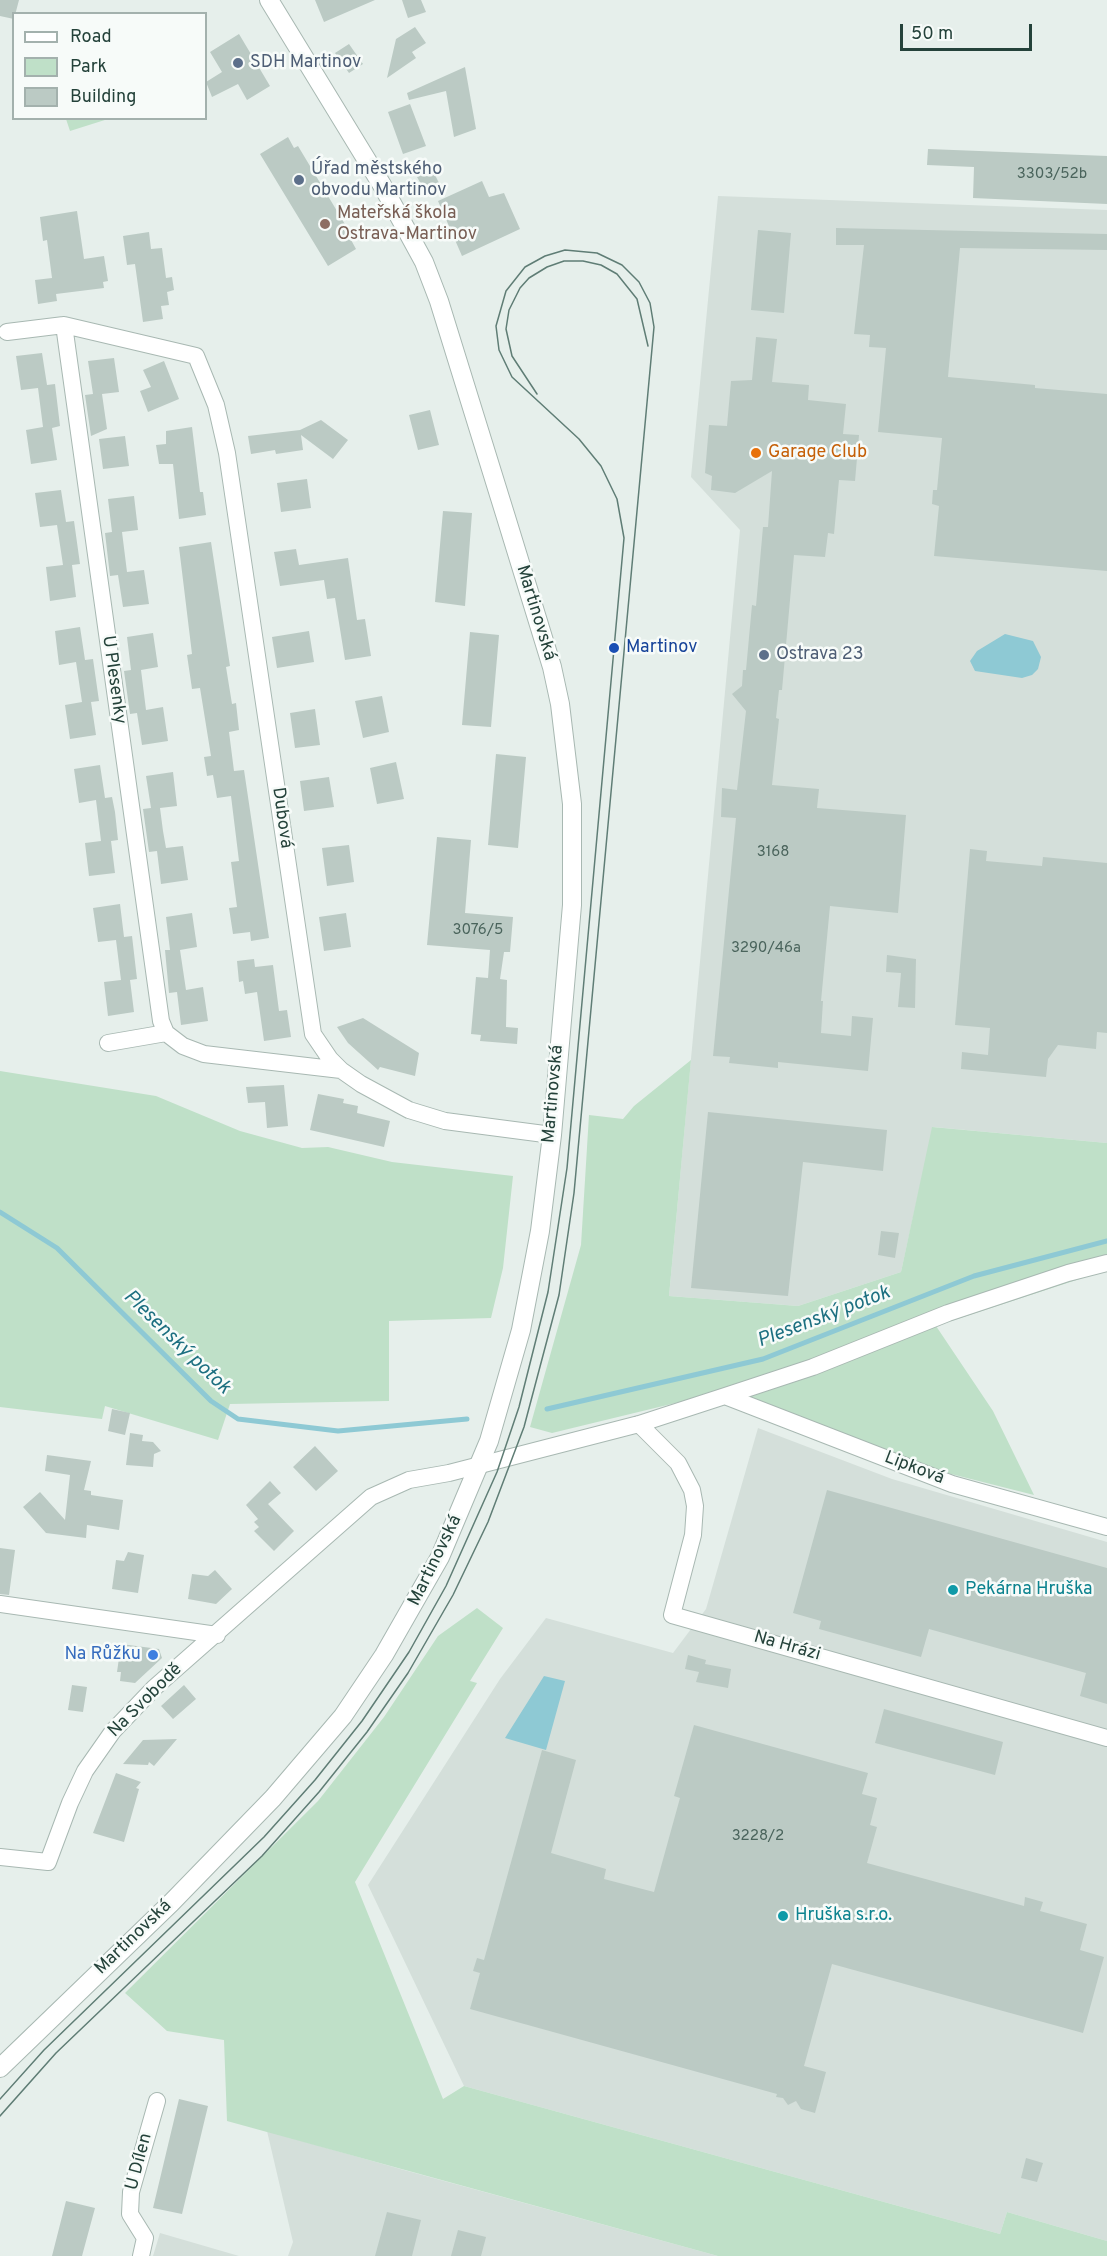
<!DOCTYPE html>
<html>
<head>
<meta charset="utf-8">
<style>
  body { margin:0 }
  #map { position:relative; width:1107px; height:2256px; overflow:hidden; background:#e6efeb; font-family:Overpass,sans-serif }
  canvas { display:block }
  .legend { position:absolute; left:12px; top:12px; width:195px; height:108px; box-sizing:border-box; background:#f7fbf9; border:2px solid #a3b1ad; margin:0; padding:8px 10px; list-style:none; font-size:18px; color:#24423a }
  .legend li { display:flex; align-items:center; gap:12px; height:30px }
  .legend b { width:30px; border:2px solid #a3b1ad }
  .scale { position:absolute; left:900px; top:24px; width:132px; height:27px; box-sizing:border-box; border:3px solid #24423a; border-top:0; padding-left:8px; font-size:18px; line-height:21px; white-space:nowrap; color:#24423a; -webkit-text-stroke:4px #f7fbf9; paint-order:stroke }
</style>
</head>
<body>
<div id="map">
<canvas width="1107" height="2256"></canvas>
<ul class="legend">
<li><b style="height:8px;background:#fff"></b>Road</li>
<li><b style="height:16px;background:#bfe0c8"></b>Park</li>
<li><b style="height:16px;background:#bbcac4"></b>Building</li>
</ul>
<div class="scale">50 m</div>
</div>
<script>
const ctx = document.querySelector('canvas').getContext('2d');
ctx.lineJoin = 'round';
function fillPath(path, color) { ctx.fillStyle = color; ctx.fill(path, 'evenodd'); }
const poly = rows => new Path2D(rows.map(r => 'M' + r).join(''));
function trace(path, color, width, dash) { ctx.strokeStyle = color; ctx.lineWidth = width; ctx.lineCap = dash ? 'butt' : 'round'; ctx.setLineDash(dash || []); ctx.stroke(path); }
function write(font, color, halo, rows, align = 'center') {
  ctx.font = font + ' Overpass,sans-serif'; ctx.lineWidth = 5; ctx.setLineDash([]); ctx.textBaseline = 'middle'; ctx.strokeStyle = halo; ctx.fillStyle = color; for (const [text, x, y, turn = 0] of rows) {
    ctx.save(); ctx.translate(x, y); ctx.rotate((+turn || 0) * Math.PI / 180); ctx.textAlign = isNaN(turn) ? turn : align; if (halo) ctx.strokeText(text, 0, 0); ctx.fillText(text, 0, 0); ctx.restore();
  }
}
fillPath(poly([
  [718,196,1107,210,1107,1143,933,1127,901,1272,798,1306,669,1296,740,530,691,477],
  [758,1428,892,1479,1107,1542,1107,2241,1007,2212,1000,2234,464,2086,368,1885,500,1679,546,1618,673,1653,706,1609],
  [267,2131,404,2170,718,2256,288,2256,293,2242],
  [160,2233,239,2256,153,2256]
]), '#d4dfda');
fillPath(poly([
  [66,119,66,118,108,119,70,131],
  [691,1060,669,1296,798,1306,901,1272,932,1127,1107,1143,1107,1270,936,1326,993,1411,1034,1495,813,1439,729,1390,552,1433,530,1427,581,1245,589,1115,623,1119,634,1106],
  [0,1071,156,1096,240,1131,302,1148,328,1147,392,1162,513,1176,503,1268,491,1318,389,1321,389,1401,230,1404,218,1440,105,1406,102,1419,0,1407],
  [477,1608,503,1628,470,1681,477,1683,355,1882,443,2099,464,2086,1000,2234,1007,2212,1107,2241,1107,2256,718,2256,227,2121,224,2040,167,2031,125,1993,318,1801,384,1717,438,1636]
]), '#bfe0c8');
fillPath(poly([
  [1005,634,1033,641,1041,657,1038,669,1032,675,1022,678,975,671,970,661,977,651],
  [544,1676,565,1681,546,1750,505,1738]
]), '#8ec9d4');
trace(poly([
  [0,1212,57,1248,211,1401,238,1419,338,1431,467,1419],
  [547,1409,763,1359,974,1276,1107,1241]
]), '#8ec9d4', 5);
fillPath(poly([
  [0,0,19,0,14,19,0,16],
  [315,0,375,0,324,22],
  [402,0,421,0,426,12,408,18],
  [415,27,426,43,412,52,416,58,387,78,396,39],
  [239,34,270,86,247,100,238,84,212,97,206,82,222,72,210,52],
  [349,44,363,64,349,73,335,53],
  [465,67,476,129,454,137,446,91,409,100,407,93],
  [410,104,426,146,403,154,388,112],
  [288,137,294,148,298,146,352,236,350,238,356,249,328,266,260,154],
  [928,149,1107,156,1107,204,973,198,974,167,927,165],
  [432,169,440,185,426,193,417,177],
  [482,181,489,197,504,193,520,229,462,256,438,201],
  [77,211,84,259,104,256,108,281,103,282,104,288,56,294,57,301,38,304,35,280,52,278,47,240,43,241,40,217],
  [836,228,1107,234,1107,250,960,248,948,377,1035,385,1035,388,1107,394,1107,571,934,556,939,506,932,504,933,490,937,490,942,438,878,432,886,348,869,347,870,335,854,334,864,245,836,245],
  [758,230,791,233,784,313,751,310],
  [149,232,151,249,162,248,166,278,172,277,174,290,167,292,169,305,161,306,163,319,143,322,135,264,127,265,123,236],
  [756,337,777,339,772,382,809,385,808,400,846,404,843,434,859,435,855,481,839,480,834,534,828,533,825,557,794,555,782,690,779,690,776,718,779,719,772,785,819,789,817,808,906,815,898,913,830,906,821,1001,823,1001,821,1033,851,1036,852,1016,873,1018,868,1071,778,1062,778,1068,729,1063,730,1057,713,1056,736,818,721,817,722,788,737,790,746,711,732,694,742,686,743,670,746,670,752,605,756,606,763,527,768,527,772,471,735,493,711,490,712,476,705,473,709,425,727,426,731,381,752,380],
  [42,353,47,385,55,384,60,426,52,428,57,460,31,464,26,430,43,427,38,388,21,390,16,356],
  [114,358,119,392,102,394,107,429,91,436,85,395,93,394,88,361],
  [164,361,179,399,148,412,140,391,151,387,143,370],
  [430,410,439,445,418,450,409,415],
  [321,420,348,440,333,459,301,435,303,450,276,454,275,450,251,454,248,436,300,430],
  [192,427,200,492,203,492,206,515,179,519,173,464,159,464,156,445,166,444,166,431],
  [125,436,129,466,103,469,99,439],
  [307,479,311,508,281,512,277,483],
  [61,490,66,522,74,521,80,564,72,565,76,597,50,601,46,567,63,565,57,525,40,527,35,493],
  [134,496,138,530,122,532,127,572,144,570,149,604,123,607,118,575,110,576,105,533,112,532,108,499],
  [443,511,472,513,465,606,435,602],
  [211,542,230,666,226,667,232,704,236,703,239,730,229,732,234,771,244,770,269,938,251,941,250,932,233,934,229,908,237,907,231,862,239,861,231,796,217,798,213,775,207,776,204,757,211,756,200,688,192,689,187,655,192,654,179,547],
  [296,549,299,565,348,558,357,620,365,619,371,656,345,660,335,598,327,599,324,580,280,586,274,552],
  [80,627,85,660,93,659,99,701,91,702,96,735,70,739,65,705,82,702,76,662,59,665,55,631],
  [309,631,314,662,277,668,272,637],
  [470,632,499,635,491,727,462,725],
  [153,633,158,667,141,670,146,710,163,707,168,741,142,745,137,713,130,714,124,671,131,670,127,637],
  [382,696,389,732,363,738,355,701],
  [315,709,320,745,295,748,290,713],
  [496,754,526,757,518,848,488,845],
  [396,762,404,799,377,804,370,768],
  [100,765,105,798,112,797,115,812,118,840,111,841,115,873,89,876,85,843,101,841,96,800,79,803,74,769],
  [173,772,177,806,160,808,163,831,166,848,183,846,188,880,161,884,157,851,149,852,143,809,151,808,146,776],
  [329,777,334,807,304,811,300,781],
  [437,837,471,840,465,913,513,917,510,952,504,952,500,979,507,980,506,1027,518,1028,517,1044,480,1041,481,1035,471,1034,476,977,488,978,490,950,427,945],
  [349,845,354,882,327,886,322,848],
  [970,849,987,851,986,861,1042,866,1043,857,1107,863,1107,1033,1097,1032,1096,1049,1058,1045,1048,1059,1046,1077,961,1069,962,1052,988,1055,990,1028,955,1025],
  [120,904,124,937,132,936,137,979,130,980,134,1012,108,1016,104,982,121,980,116,940,98,942,93,908],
  [192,913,197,947,180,950,186,990,203,987,208,1021,181,1025,177,992,169,993,165,950,170,950,166,917],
  [346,913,351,947,324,951,319,917],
  [887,955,916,959,915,1008,898,1007,901,973,886,972],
  [254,959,255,967,273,965,279,1011,287,1010,291,1037,264,1041,257,992,245,994,243,981,239,982,237,961],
  [363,1018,419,1053,415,1076,380,1067,378,1070,348,1043,337,1027],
  [284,1085,288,1126,267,1128,265,1102,248,1103,246,1087],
  [318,1094,344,1099,343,1103,358,1106,357,1113,390,1121,384,1147,310,1130],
  [708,1112,887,1130,883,1171,803,1162,788,1296,691,1288],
  [881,1231,899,1233,895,1258,878,1255],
  [112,1409,130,1413,125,1435,108,1431],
  [130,1433,143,1435,142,1441,153,1442,161,1451,154,1454,153,1467,126,1465],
  [315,1446,338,1471,316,1491,293,1467],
  [47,1455,91,1461,84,1490,91,1491,91,1495,123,1500,119,1530,87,1525,86,1538,46,1533,23,1507,40,1492,65,1520,70,1475,45,1471],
  [270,1481,281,1493,268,1504,294,1531,274,1551,254,1531,259,1527,254,1522,258,1519,246,1505],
  [827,1490,1107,1568,1107,1704,1080,1696,1086,1673,929,1629,921,1657,819,1629,821,1621,793,1613],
  [0,1548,15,1550,9,1595,0,1594],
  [128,1552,144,1555,138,1593,112,1589,116,1560,124,1561],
  [215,1570,232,1589,216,1604,188,1599,192,1574,208,1576],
  [121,1644,159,1649,162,1658,135,1683,120,1681,121,1672,117,1672],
  [688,1655,706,1660,705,1664,731,1669,728,1688,696,1682,699,1672,685,1669],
  [72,1685,87,1687,83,1712,68,1710],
  [184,1685,196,1699,173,1719,161,1706],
  [884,1709,1003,1742,995,1775,875,1743],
  [694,1725,868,1773,862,1794,877,1798,870,1825,877,1827,867,1863,1024,1906,1025,1897,1043,1902,1040,1911,1087,1924,1080,1950,1104,1957,1083,2033,832,1964,804,2066,826,2072,815,2113,801,2109,796,2101,788,2105,783,2098,776,2097,777,2094,470,2009,480,1973,473,1971,477,1958,484,1960,542,1750,576,1760,551,1853,606,1869,604,1879,654,1892,680,1798,674,1796],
  [177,1739,154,1766,149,1762,148,1765,123,1764,143,1740],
  [116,1773,141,1782,136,1788,139,1789,124,1842,93,1833],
  [179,2099,208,2106,182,2214,153,2208],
  [1026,2158,1043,2163,1037,2182,1021,2178],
  [66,2201,95,2208,82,2256,52,2256],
  [387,2212,421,2220,412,2256,375,2256],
  [458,2230,486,2237,481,2256,451,2256]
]), '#bbcac4');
const minor = poly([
  [64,325,161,1021,166,1033,183,1046,204,1054,341,1070],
  [7,332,64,325,196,356,216,405,227,453,313,1034,330,1059,341,1070,361,1084,409,1110,445,1121,552,1135],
  [108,1043,166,1033],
  [725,1396,952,1484,1107,1527],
  [639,1424,678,1463,692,1490,695,1506,693,1535,672,1615,1107,1738],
  [0,1604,217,1635],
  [0,1857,48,1862,70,1803,85,1771,113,1731,154,1688,371,1497,409,1480,449,1473,639,1424,725,1396,813,1367,948,1313,1068,1273,1107,1263],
  [141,2256,145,2238,130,2214,131,2192,157,2101]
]);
const tertiary = poly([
  [0,2068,171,1903,273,1798,343,1716,384,1655,440,1557,489,1441,521,1330,540,1231,552,1135,572,905,572,804,560,704,552,667,505,514,439,301,424,262,382,185,269,0]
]);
trace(minor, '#a8b8b2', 18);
trace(tertiary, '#a8b8b2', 20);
trace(minor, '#fff', 16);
trace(tertiary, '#fff', 18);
trace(poly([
  [537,394,512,356,506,329,509,310,520,288,529,278,547,267,564,261,583,261,601,265,617,274,637,299,648,346],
  [0,2099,44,2050,264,1837,315,1780,362,1721,409,1652,446,1586,497,1472,519,1407,548,1292,567,1168,624,538,617,499,601,466,579,439,512,377,499,350,496,326,506,291,525,267,545,256,565,250,597,253,622,265,639,282,650,303,654,327,574,1193,559,1295,524,1427,488,1522,453,1595,408,1673,367,1732,319,1792,262,1856,56,2053,0,2116]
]), '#5f7d75', 1.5);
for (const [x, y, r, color] of [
  [238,63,6,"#5c6f8a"],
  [299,180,6,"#5c6f8a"],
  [325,224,6,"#8d6e63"],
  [756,453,6,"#e8710a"],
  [614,648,6,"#1a4fb4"],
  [764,655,6,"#5c6f8a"],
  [953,1590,6,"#0f9aa8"],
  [153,1655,6,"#3f7fe0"],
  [783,1916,6,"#0f9aa8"]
]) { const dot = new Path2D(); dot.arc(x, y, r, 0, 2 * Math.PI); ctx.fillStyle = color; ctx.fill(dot); trace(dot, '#f7fbf9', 2); }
write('15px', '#4a645c', null, [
  ["3303/52b",1052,175],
  ["3168",773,853],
  ["3076/5",478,931],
  ["3290/46a",766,949],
  ["3228/2",758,1837]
]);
write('18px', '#4e5e75', '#f7fbf9', [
  ["SDH Martinov",250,63],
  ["Úřad městského",311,170],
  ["obvodu Martinov",311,191],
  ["Ostrava 23",776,655]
], 'left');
write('18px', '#785e54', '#f7fbf9', [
  ["Mateřská škola",337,214],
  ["Ostrava-Martinov",337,235]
], 'left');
write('18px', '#c56008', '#f7fbf9', [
  ["Garage Club",768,453]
], 'left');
write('18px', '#24423a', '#f7fbf9', [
  ["Martinovská",535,613,73],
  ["U Plesenky",113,680,82],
  ["Dubová",281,818,82],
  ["Martinovská",554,1094,-85],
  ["Lipková",914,1469,21],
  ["Martinovská",436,1561,-64],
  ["Na Hrázi",787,1647,16],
  ["Na Svobodě",146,1701,-45],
  ["Martinovská",134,1938,-44],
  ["U Dílen",140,2162,-75]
]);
write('18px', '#164399', '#f7fbf9', [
  ["Martinov",626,648]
], 'left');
write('18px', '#0d838f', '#f7fbf9', [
  ["Pekárna Hruška",965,1590],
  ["Hruška s.r.o.",795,1916]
], 'left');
write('18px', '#366cbe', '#f7fbf9', [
  ["Na Růžku",141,1655]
], 'right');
write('italic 20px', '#1c6f80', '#f7fbf9', [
  ["Plesenský potok",824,1318,-21],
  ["Plesenský potok",176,1343,44]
]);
</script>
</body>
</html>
